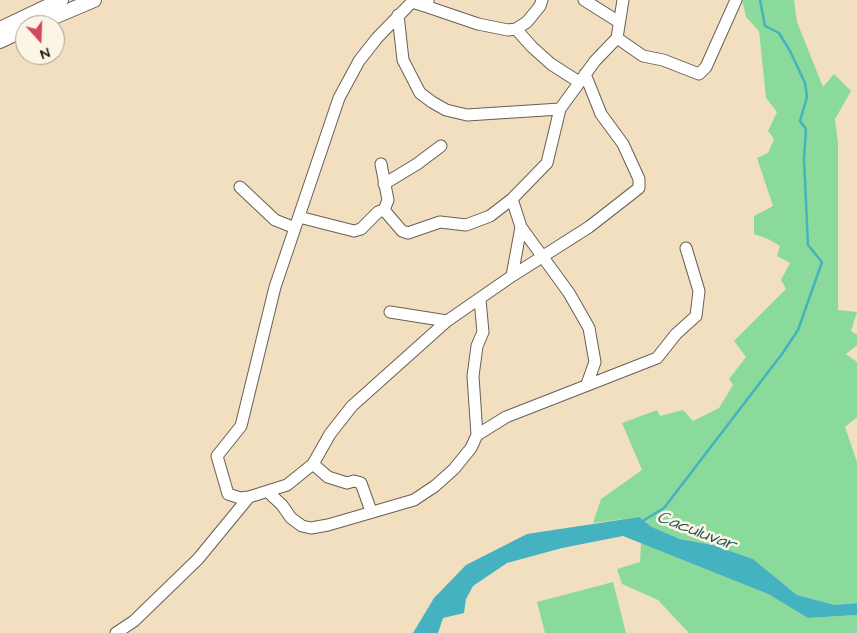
<!DOCTYPE html>
<html>
<head>
<meta charset="utf-8">
<style>
  body { margin:0 }
  #map { position:relative; width:857px; height:633px; overflow:hidden; background:#f2dfc0; font-family:"Architects Daughter",sans-serif }
  canvas { display:block }
  .north { position:absolute; left:15px; top:15px; width:50px; height:50px; box-sizing:border-box; background:#fcf5e5; border:1px solid #a29e95; border-radius:50%; rotate:160deg; font-size:14px; font-weight:700; line-height:20px; text-align:center; color:#1c1c1c }
  .north::after { content:''; display:block; margin:auto; width:18px; height:22px; background:#d1495b; clip-path:polygon(50% 0,100% 100%,50% 72%,0 100%) }
</style>
</head>
<body>
<div id="map">
<canvas width="857" height="633"></canvas>
<div class="north">N</div>
</div>
<script>
const ctx = document.querySelector('canvas').getContext('2d');
ctx.lineJoin = 'round';
function fillPath(path, color) { ctx.fillStyle = color; ctx.fill(path, 'evenodd'); }
const poly = rows => new Path2D(rows.map(r => 'M' + r).join(''));
function trace(path, color, width, dash) { ctx.strokeStyle = color; ctx.lineWidth = width; ctx.lineCap = dash ? 'butt' : 'round'; ctx.setLineDash(dash || []); ctx.stroke(path); }
function write(font, color, halo, rows, align = 'center') {
  ctx.font = font + ' "Architects Daughter",sans-serif'; ctx.lineWidth = 5; ctx.setLineDash([]); ctx.textBaseline = 'middle'; ctx.strokeStyle = halo; ctx.fillStyle = color; for (const [text, x, y, turn = 0] of rows) {
    ctx.save(); ctx.translate(x, y); ctx.rotate((+turn || 0) * Math.PI / 180); ctx.textAlign = isNaN(turn) ? turn : align; if (halo) ctx.strokeText(text, 0, 0); ctx.fillText(text, 0, 0); ctx.restore();
  }
}
fillPath(poly([
  [742,0,794,0,797,22,823,87,834,74,851,91,835,119,838,143,838,310,857,312,851,331,857,335,857,345,846,354,857,362,857,417,845,427,857,462,857,603,835,605,797,595,753,559,713,545,680,539,652,527,639,517,593,523,601,499,642,470,622,423,657,410,660,416,683,410,693,421,719,408,733,385,729,379,746,357,734,341,786,289,781,280,790,263,777,256,780,246,768,239,754,234,754,216,773,206,757,158,768,153,774,139,768,131,777,112,766,98,759,31,746,17],
  [641,543,768,594,808,618,857,615,857,633,689,633,658,600,622,584,617,569,640,562],
  [613,582,626,633,545,633,537,602]
]), '#8adb9b');
fillPath(poly([
  [639,517,652,527,680,539,713,545,753,559,797,595,835,605,857,603,857,615,808,618,768,594,623,536,562,548,507,563,473,586,466,599,464,613,443,618,438,633,413,633,434,598,466,565,527,534]
]), '#44b2bf');
trace(poly([
  [641,522,664,508,782,354,798,330,822,262,808,245,804,159,806,129,800,121,807,97,805,83,790,51,779,33,765,26,760,0]
]), '#44b2bf', 2.5);
const minor = poly([
  [428,0,428,7,412,2,377,38,359,61,339,98,275,287,241,426,217,456,228,494,240,498,249,497,287,485,313,464,330,434,352,406,447,321,512,276,589,227,639,188,639,179,623,144,601,114,585,74],
  [584,0,619,22],
  [428,7,478,24,508,30,516,29,527,22,540,6,542,0],
  [398,15,403,60,420,93,432,102,446,110,467,115,560,109],
  [516,29,532,47,551,64,579,82],
  [617,38,643,56,663,60,699,74,706,67,736,0],
  [381,164,388,200,384,210],
  [384,184,417,164,441,146],
  [240,187,275,220,295,228],
  [299,217,354,231,361,229,378,212,384,210,402,231,408,233,440,222,466,225,490,216,512,199],
  [512,276,521,227],
  [390,312,447,321],
  [587,384,595,362,589,328,569,293,521,227,512,199,547,163,560,109,595,61,617,38,623,0],
  [477,435,506,417,657,358,676,334,696,316,699,291,686,248],
  [313,464,328,477,347,483,354,481,361,483,371,511],
  [268,492,282,505,291,518,302,526,311,528,328,525,414,500,435,486,454,469,471,448,477,435,473,376,477,346,483,332,480,300],
  [116,633,134,621,198,559,249,497]
]);
const major = poly([
  [35,25,94,0],
  [0,29,61,0],
  [0,41,25,29]
]);
trace(minor, '#676055', 13);
trace(major, '#676055', 16);
trace(minor, '#fff', 11);
trace(major, '#fff', 14);
write('italic 18px', '#2c585d', '#fcf5e5', [
  ["Caculuvar",696,532,21]
]);
</script>
</body>
</html>
